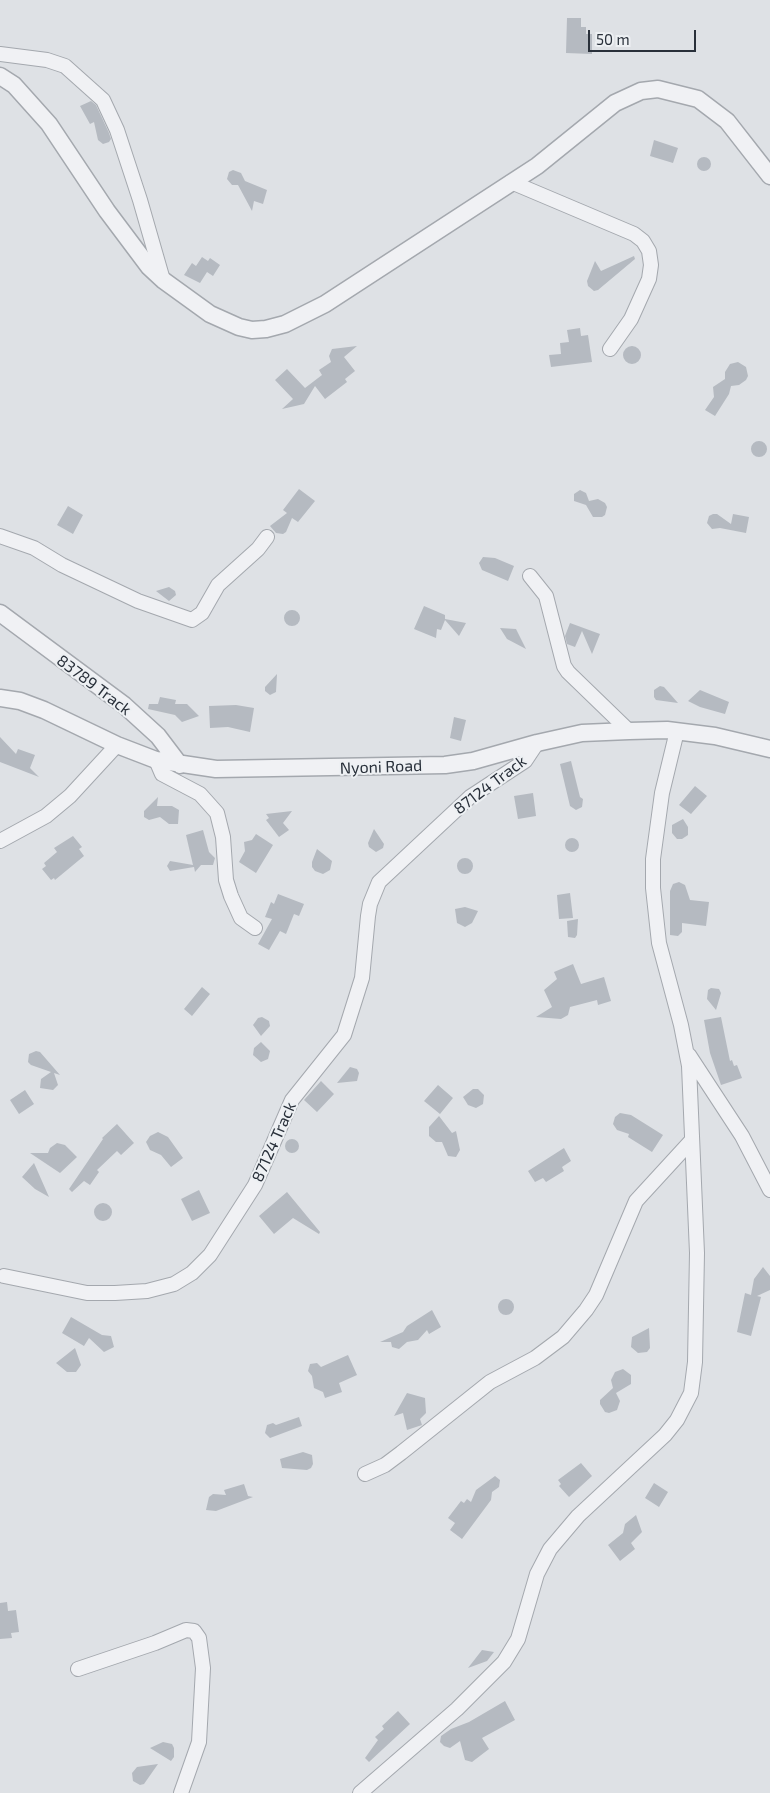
<!DOCTYPE html>
<html>
<head>
<meta charset="utf-8">
<style>
  body { margin:0 }
  #map { position:relative; width:770px; height:1793px; overflow:hidden; background:#dee1e5; font-family:"Exo 2",sans-serif }
  canvas { display:block }
  .scale { position:absolute; left:588px; top:30px; width:108px; height:22px; box-sizing:border-box; border:2px solid #29303a; border-top:0; padding-left:6px; font-size:15px; line-height:18px; white-space:nowrap; color:#29303a; -webkit-text-stroke:4px #edf0f3; paint-order:stroke }
</style>
</head>
<body>
<div id="map">
<canvas width="770" height="1793"></canvas>
<div class="scale">50 m</div>
</div>
<script>
const ctx = document.querySelector('canvas').getContext('2d');
ctx.lineJoin = 'round';
function fillPath(path, color) { ctx.fillStyle = color; ctx.fill(path, 'evenodd'); }
const poly = rows => new Path2D(rows.map(r => 'M' + r).join(''));
function trace(path, color, width, dash) { ctx.strokeStyle = color; ctx.lineWidth = width; ctx.lineCap = dash ? 'butt' : 'round'; ctx.setLineDash(dash || []); ctx.stroke(path); }
function write(font, color, halo, rows, align = 'center') {
  ctx.font = font + ' "Exo 2",sans-serif'; ctx.lineWidth = 4; ctx.setLineDash([]); ctx.textBaseline = 'middle'; ctx.strokeStyle = halo; ctx.fillStyle = color; for (const [text, x, y, turn = 0] of rows) {
    ctx.save(); ctx.translate(x, y); ctx.rotate((+turn || 0) * Math.PI / 180); ctx.textAlign = isNaN(turn) ? turn : align; if (halo) ctx.strokeText(text, 0, 0); ctx.fillText(text, 0, 0); ctx.restore();
  }
}
fillPath(poly([
  [567,18,581,18,581,27,586,27,586,34,592,34,592,54,566,53],
  [91,101,96,105,109,133,111,139,109,142,103,144,98,140,94,122,90,124,80,106],
  [654,140,678,148,673,163,650,156],
  '697 164a7 7 0 1 1 14 0a7 7 0 1 1-14 0Z',
  [233,170,241,173,245,181,267,190,263,204,254,201,252,211,238,185,232,185,227,179,229,172],
  [634,256,635,259,598,290,594,291,588,286,587,281,595,261,601,271],
  [202,257,208,261,210,258,220,265,213,276,207,272,200,283,184,275,192,263,196,266],
  [580,328,581,336,588,335,592,362,551,367,549,355,561,354,560,343,569,342,567,330],
  '623 355a9 9 0 1 1 18 0a9 9 0 1 1-18 0Z',
  [357,346,344,357,355,371,345,379,347,382,325,399,315,386,304,404,282,409,293,399,275,380,287,369,305,388,322,375,319,370,331,362,329,356,332,349],
  [738,362,746,367,748,376,746,380,739,385,731,386,729,394,715,416,705,410,714,397,713,387,725,379,725,372,730,364],
  '751 449a8 8 0 1 1 16 0a8 8 0 1 1-16 0Z',
  [299,489,315,501,298,522,292,518,286,532,283,534,276,533,270,526,287,513,283,510],
  [580,490,586,493,589,501,598,499,605,503,607,507,605,515,602,517,593,517,586,505,574,501,574,494],
  [68,506,83,515,73,534,57,525],
  [713,514,717,514,731,524,733,514,749,517,746,533,720,528,712,529,707,523,709,516],
  [483,557,495,558,514,566,508,581,482,570,479,563],
  [169,587,175,591,176,595,169,601,156,591],
  [424,606,445,615,445,619,466,623,459,636,445,620,441,630,437,629,436,638,414,629],
  '284 618a8 8 0 1 1 16 0a8 8 0 1 1-16 0Z',
  [570,623,600,634,592,654,582,631,575,647,567,644,565,636],
  [500,628,516,629,526,649,507,639],
  [277,674,276,692,270,695,265,691,265,687],
  [660,686,664,687,678,703,656,700,654,697,654,690],
  [700,690,729,702,725,714,700,707,688,701],
  [160,697,176,700,175,704,187,704,199,716,182,722,175,715,148,709,149,704,158,704],
  [236,705,254,708,250,732,228,727,210,728,209,706],
  [454,717,466,720,461,741,450,738],
  [0,737,16,754,18,749,35,755,30,768,39,777,0,762],
  [571,761,580,797,583,799,582,807,576,810,570,806,560,764],
  [695,786,707,796,691,814,679,805],
  [533,793,536,816,518,819,514,796],
  [158,797,157,806,172,806,179,810,178,824,169,824,160,817,149,820,144,817,144,811],
  [292,811,283,823,289,830,279,837,266,820,269,818,266,814],
  [683,819,688,827,688,835,682,839,677,839,672,833,672,825],
  [374,829,384,844,383,848,376,852,369,847,368,843],
  [203,830,209,852,215,858,213,865,201,865,195,872,194,867,170,871,167,866,170,861,193,865,186,835],
  [256,834,273,845,256,873,239,862,245,851,244,842,252,840],
  [73,836,82,847,79,849,84,856,55,880,54,878,51,880,42,869,46,866,44,863,57,852,54,848],
  '565 845a7 7 0 1 1 14 0a7 7 0 1 1-14 0Z',
  [317,849,332,861,330,870,323,874,315,871,312,867,312,862],
  '457 866a8 8 0 1 1 16 0a8 8 0 1 1-16 0Z',
  [679,882,685,885,690,900,709,902,706,926,682,923,682,932,678,936,670,935,670,891,673,884],
  [570,893,573,918,559,919,557,895],
  [278,894,304,904,299,916,294,914,286,934,280,931,269,950,258,944,272,919,265,917,271,902,274,904],
  [465,907,478,911,472,923,465,927,457,923,455,909],
  [578,919,577,935,575,938,568,937,567,921],
  [573,964,581,984,604,977,611,1001,598,1005,597,1000,570,1007,568,1015,561,1019,536,1017,552,1007,544,990,557,979,554,972],
  [202,987,210,994,192,1016,184,1009],
  [711,988,719,989,721,993,716,1010,707,999,708,990],
  [262,1017,269,1021,270,1026,261,1036,253,1025,258,1018],
  [721,1017,730,1061,732,1060,734,1066,737,1065,742,1078,721,1085,710,1053,704,1020],
  [261,1042,270,1051,268,1059,261,1062,253,1055,254,1048],
  [36,1051,40,1052,60,1075,54,1073,58,1085,53,1090,40,1088,41,1079,51,1072,31,1065,28,1062,29,1054],
  [350,1067,357,1069,359,1073,357,1081,337,1083],
  [321,1081,334,1094,317,1112,304,1100],
  [438,1085,453,1098,440,1114,424,1101],
  [473,1089,478,1089,484,1095,483,1104,476,1108,468,1105,463,1097],
  [25,1090,34,1104,19,1114,10,1100],
  [620,1113,631,1115,663,1135,652,1152,628,1137,629,1134,617,1130,613,1124,615,1117],
  [439,1116,452,1133,456,1131,460,1150,456,1157,448,1156,442,1142,436,1142,429,1136,429,1127],
  [117,1124,134,1143,121,1155,117,1151,97,1170,99,1172,90,1185,84,1181,72,1192,69,1189,103,1139,102,1138],
  [158,1132,168,1137,183,1158,171,1167,161,1155,150,1150,146,1142,150,1136],
  '285 1146a7 7 0 1 1 14 0a7 7 0 1 1-14 0Z',
  [57,1143,65,1145,77,1157,60,1173,30,1153,48,1153,50,1148],
  [564,1148,571,1161,562,1167,564,1171,546,1182,543,1178,535,1182,528,1171],
  [34,1163,49,1197,35,1189,22,1177],
  [199,1190,210,1213,192,1221,181,1199],
  [287,1192,320,1232,319,1234,293,1218,274,1234,259,1216],
  '94 1212a9 9 0 1 1 18 0a9 9 0 1 1-18 0Z',
  [763,1267,770,1276,770,1290,757,1296,761,1297,751,1336,737,1332,745,1293,751,1295,754,1279],
  '498 1307a8 8 0 1 1 16 0a8 8 0 1 1-16 0Z',
  [432,1310,441,1327,429,1334,427,1330,418,1340,407,1342,399,1349,392,1347,391,1342,380,1342,403,1332,407,1326],
  [71,1317,102,1335,111,1336,114,1347,104,1352,89,1338,84,1346,62,1333],
  [649,1328,650,1348,647,1352,638,1353,631,1347,632,1337],
  [75,1348,81,1365,76,1372,67,1372,56,1363],
  [348,1355,357,1375,339,1383,342,1392,325,1398,323,1392,314,1388,312,1376,308,1371,310,1364,317,1363,321,1367],
  [623,1369,631,1375,631,1384,616,1393,620,1401,617,1410,609,1413,605,1412,600,1404,600,1400,613,1388,611,1380,615,1372],
  [407,1393,425,1398,426,1413,420,1419,422,1425,407,1430,403,1413,394,1416],
  [299,1417,302,1426,270,1438,265,1433,267,1425,273,1423,276,1425],
  [303,1452,312,1455,313,1464,311,1468,307,1470,282,1468,280,1459],
  [581,1463,592,1476,569,1497,559,1486,561,1484,558,1480],
  [495,1476,500,1480,499,1487,492,1492,491,1500,462,1539,450,1530,455,1523,448,1518,461,1501,464,1503,467,1499,471,1502,476,1490],
  [654,1483,668,1492,659,1507,645,1498],
  [244,1484,248,1496,253,1497,216,1511,206,1510,209,1497,213,1494,226,1495,224,1490],
  [636,1515,642,1532,631,1543,635,1549,620,1561,608,1545,623,1533,625,1524],
  [7,1602,8,1611,16,1610,19,1632,11,1633,12,1638,0,1639,0,1603],
  [482,1650,494,1652,487,1661,468,1668],
  [505,1701,515,1720,482,1738,489,1749,472,1762,465,1760,460,1741,450,1748,444,1746,440,1742,441,1736,451,1729,469,1722],
  [398,1711,410,1724,369,1762,365,1758,378,1740,375,1737,384,1729,382,1726],
  [163,1742,172,1744,174,1748,174,1757,171,1761,150,1748],
  [158,1764,144,1784,140,1785,133,1781,132,1773,137,1767]
]), '#b5bac1');
const minor = poly([
  [0,54,47,60,65,66,103,100,117,130,140,200,163,280],
  [511,182,634,234,643,241,649,251,651,265,649,279,631,319,610,349],
  [0,536,34,548,62,565,138,601,192,620,202,613,218,585,258,549,267,537],
  [530,576,546,596,564,666,568,672,629,731],
  [156,760,162,774,200,794,217,813,223,837,226,880,231,896,241,918,255,928],
  [0,841,46,816,70,796,117,745],
  [689,1055,742,1136,770,1190],
  [4,1276,87,1293,115,1293,147,1291,174,1284,192,1273,210,1255,255,1185,292,1100,344,1035,362,978,368,916,370,904,379,882,470,797,525,761,537,743],
  [365,1474,385,1465,401,1453,490,1382,535,1358,563,1337,586,1310,596,1295,636,1201,692,1140],
  [78,1669,155,1643,186,1630,194,1631,199,1638,203,1668,199,1742,181,1793],
  [360,1793,457,1709,504,1662,518,1639,537,1574,550,1549,578,1516,665,1435,677,1420,691,1393,695,1362,697,1253,689,1066,681,1025,659,943,653,888,653,859,662,793,677,731]
]);
const tertiary = poly([
  [0,76,14,85,49,124,107,211,149,267,163,280,210,314,239,327,252,330,266,329,285,324,325,304,537,166,615,103,641,91,658,89,698,99,727,121,770,176],
  [0,613,124,705,158,736,180,765],
  [0,698,20,701,44,710,117,745,156,760,216,769,445,765,473,761,537,743,582,733,629,731,667,730,715,736,770,749]
]);
trace(minor, '#a4a8ae', 16);
trace(tertiary, '#a4a8ae', 19);
trace(minor, '#f0f1f4', 14);
trace(tertiary, '#f0f1f4', 16);
write('16px', '#29303a', '#edf0f3', [
  ["83789 Track",94,685,37],
  ["Nyoni Road",381,767,-2],
  ["87124 Track",490,785,-37],
  ["87124 Track",274,1142,-66]
]);
</script>
</body>
</html>
